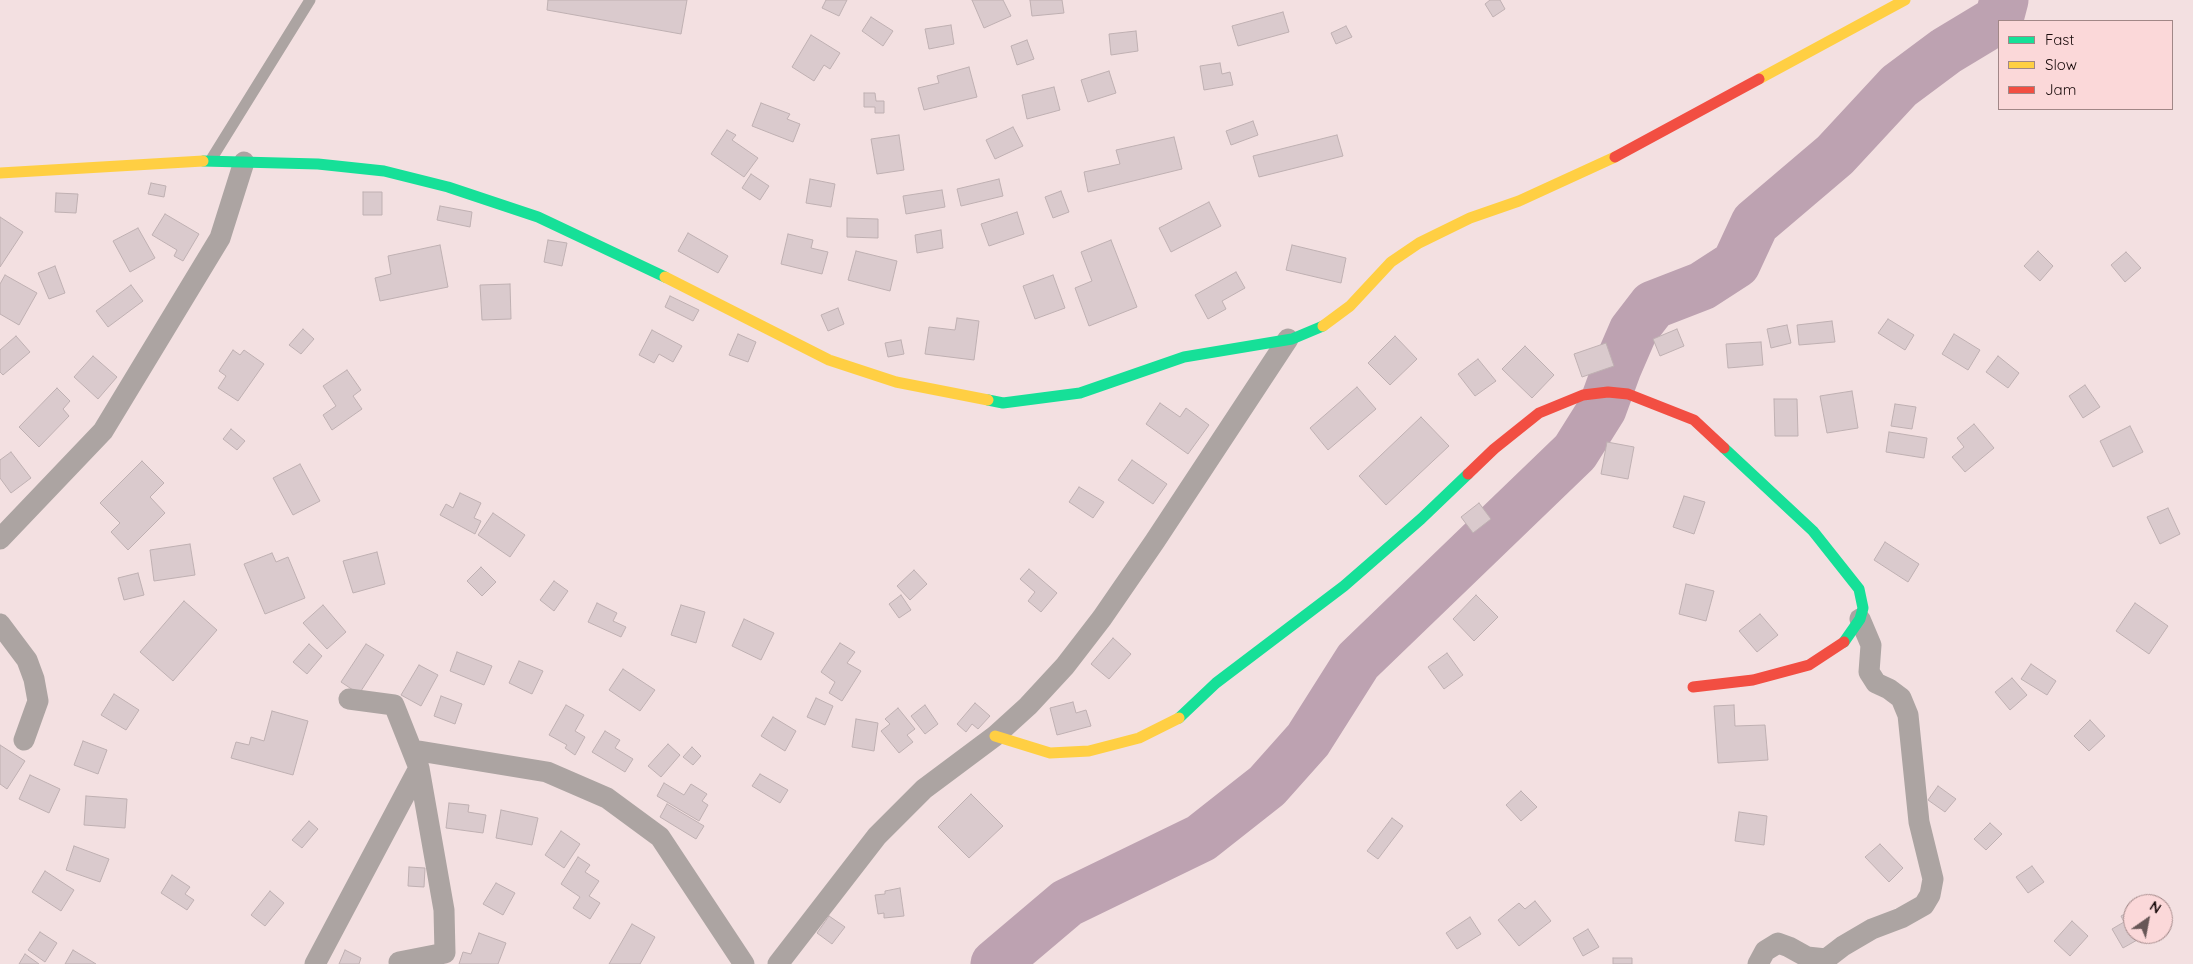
<!DOCTYPE html>
<html>
<head>
<meta charset="utf-8">
<style>
  body { margin:0 }
  #map { position:relative; width:2193px; height:964px; overflow:hidden; background:#f3e0e1; font-family:Quicksand,sans-serif }
  canvas { display:block }
  .legend { position:absolute; left:1998px; top:20px; width:175px; height:90px; box-sizing:border-box; background:#fbd8d9; border:1px solid #a18787; margin:0; padding:6px 9px; list-style:none; font-size:15px; color:#1b0d0d }
  .legend li { display:flex; align-items:center; gap:10px; height:25px }
  .legend b { width:25px; border:1px solid #a18787 }
  .north { position:absolute; left:2123px; top:894px; width:50px; height:50px; box-sizing:border-box; background:#fbd8d9; border:1px solid #a18787; border-radius:50%; rotate:33deg; font-size:14px; font-weight:700; line-height:20px; text-align:center; color:#1b0d0d }
  .north::after { content:''; display:block; margin:auto; width:18px; height:22px; background:#675757; clip-path:polygon(50% 0,100% 100%,50% 72%,0 100%) }
</style>
</head>
<body>
<div id="map">
<canvas width="2193" height="964"></canvas>
<ul class="legend">
<li><b style="height:6px;background:#16e098"></b>Fast</li>
<li><b style="height:6px;background:#ffcf43"></b>Slow</li>
<li><b style="height:6px;background:#f24e42"></b>Jam</li>
</ul>
<div class="north">N</div>
</div>
<script>
const ctx = document.querySelector('canvas').getContext('2d');
ctx.lineJoin = 'round';
const poly = rows => new Path2D(rows.map(r => 'M' + r).join(''));
function trace(path, color, width, dash) { ctx.strokeStyle = color; ctx.lineWidth = width; ctx.lineCap = dash ? 'butt' : 'round'; ctx.setLineDash(dash || []); ctx.stroke(path); }
function fillPath(path, color) { ctx.fillStyle = color; ctx.fill(path, 'evenodd'); }
trace(poly([
  [995,964,1067,903,1201,838,1267,786,1308,740,1358,661,1575,452,1602,409,1617,368,1633,331,1653,305,1702,286,1736,264,1755,223,1835,155,1899,86,1946,51,1999,19,2004,0]
]), '#bda2b1', 49);
const building = poly([
  [548,0,687,0,681,34,547,10,548,0],
  [826,0,847,0,839,16,822,8,826,0],
  [972,0,1003,0,1011,16,984,28,972,0],
  [1030,0,1062,0,1064,13,1032,16,1030,0],
  [1490,0,1500,0,1505,9,1493,17,1485,4,1490,0],
  [1283,12,1289,32,1238,46,1232,26,1283,12],
  [871,17,893,31,883,46,862,31,871,17],
  [951,25,954,44,929,49,925,29,951,25],
  [1346,26,1352,37,1336,44,1331,33,1346,26],
  [1136,31,1138,51,1111,55,1109,34,1136,31],
  [811,35,840,53,830,69,824,65,814,81,792,67,811,35],
  [1027,40,1034,59,1017,65,1011,46,1027,40],
  [1220,63,1222,74,1230,72,1233,85,1204,90,1200,66,1220,63],
  [969,67,977,97,924,110,918,88,939,83,937,76,969,67],
  [1109,71,1116,93,1088,102,1081,80,1109,71],
  [1054,87,1060,110,1027,119,1022,95,1054,87],
  [864,93,875,93,876,101,884,101,884,113,875,113,875,107,864,107,864,93],
  [761,103,790,114,787,119,800,124,793,142,752,126,761,103],
  [1253,121,1258,135,1231,145,1226,131,1253,121],
  [1013,127,1023,146,995,159,986,140,1013,127],
  [727,130,736,135,732,140,758,158,744,177,711,154,727,130],
  [899,135,904,170,877,174,871,139,899,135],
  [1337,135,1343,156,1259,177,1253,156,1337,135],
  [1174,137,1182,169,1088,192,1084,172,1120,164,1116,150,1174,137],
  [751,174,769,186,760,200,742,188,751,174],
  [810,179,835,184,831,207,806,203,810,179],
  [999,179,1003,196,961,206,957,189,999,179],
  [151,183,166,186,164,197,148,194,151,183],
  [942,190,945,207,906,214,903,196,942,190],
  [1061,191,1069,212,1053,218,1045,197,1061,191],
  [363,192,382,192,382,215,363,215,363,192],
  [56,193,78,194,76,213,55,212,56,193],
  [1209,202,1221,226,1171,252,1159,228,1209,202],
  [440,206,472,212,470,227,437,220,440,206],
  [1017,212,1024,234,989,246,981,224,1017,212],
  [165,214,199,234,183,261,174,256,177,250,152,235,165,214],
  [0,217,23,232,0,267,0,217],
  [847,218,878,219,878,238,847,237,847,218],
  [138,228,155,258,130,272,113,241,138,228],
  [941,230,943,248,917,253,915,235,941,230],
  [688,233,728,256,718,273,678,251,688,233],
  [788,234,813,240,811,248,828,252,822,274,781,264,788,234],
  [548,240,567,243,562,266,544,262,548,240],
  [1111,240,1137,307,1089,326,1075,288,1092,281,1081,252,1111,240],
  [440,245,448,287,380,301,375,278,391,274,388,256,440,245],
  [1292,245,1346,258,1341,283,1286,270,1292,245],
  [856,251,897,261,890,291,848,280,856,251],
  [2038,251,2053,266,2040,281,2024,266,2038,251],
  [2126,252,2141,268,2125,282,2111,265,2126,252],
  [55,266,65,293,49,299,38,273,55,266],
  [1236,272,1245,288,1222,301,1226,309,1208,319,1195,295,1236,272],
  [5,275,37,293,19,325,0,314,0,284,5,275],
  [1053,275,1065,308,1035,319,1023,286,1053,275],
  [510,284,511,319,482,320,480,285,510,284],
  [131,285,143,301,108,327,96,311,131,285],
  [670,296,699,310,693,321,665,307,670,296],
  [838,308,844,324,828,331,821,315,838,308],
  [957,318,979,321,974,360,925,354,929,327,955,330,957,318],
  [1888,319,1914,335,1905,350,1878,333,1888,319],
  [1832,321,1835,342,1799,345,1797,325,1832,321],
  [1787,325,1791,343,1771,348,1767,329,1787,325],
  [303,329,314,339,301,354,289,345,303,329],
  [1677,329,1684,346,1660,356,1653,339,1677,329],
  [652,330,682,346,673,362,659,354,654,363,639,355,652,330],
  [738,334,756,342,748,362,729,355,738,334],
  [1954,334,1980,350,1968,370,1942,354,1954,334],
  [16,336,30,352,3,375,0,372,0,350,16,336],
  [1395,336,1417,359,1390,385,1368,363,1395,336],
  [901,340,904,354,888,357,885,343,901,340],
  [1761,342,1763,365,1728,368,1726,344,1761,342],
  [1606,343,1614,366,1582,377,1574,354,1606,343],
  [1525,346,1554,375,1532,398,1502,369,1525,346],
  [233,350,240,355,244,350,264,364,238,401,218,388,226,376,219,371,233,350],
  [93,356,117,377,98,399,74,377,93,356],
  [1998,356,2019,373,2008,388,1986,372,1998,356],
  [1478,359,1496,381,1475,396,1458,374,1478,359],
  [347,370,361,390,353,396,362,409,332,430,323,415,336,406,323,386,347,370],
  [2085,385,2100,407,2083,418,2069,396,2085,385],
  [1357,387,1376,409,1328,450,1310,428,1357,387],
  [57,388,70,401,63,409,69,416,39,447,19,427,57,388],
  [1852,391,1858,428,1827,433,1820,396,1852,391],
  [1774,399,1797,399,1798,436,1775,436,1774,399],
  [1160,403,1180,417,1186,408,1209,425,1188,454,1146,424,1160,403],
  [1895,404,1916,407,1912,429,1891,426,1895,404],
  [1421,417,1449,446,1386,505,1359,476,1421,417],
  [1974,424,1994,448,1965,472,1952,457,1964,447,1957,438,1974,424],
  [2130,426,2143,452,2113,467,2100,441,2130,426],
  [231,429,245,441,237,450,223,439,231,429],
  [1889,432,1927,438,1924,458,1886,452,1889,432],
  [1607,442,1634,447,1628,479,1601,474,1607,442],
  [11,452,31,478,11,493,0,478,0,460,11,452],
  [1132,460,1167,484,1153,504,1118,480,1132,460],
  [142,461,164,483,150,497,165,513,128,550,111,532,120,523,100,503,142,461],
  [300,464,320,501,293,515,273,478,300,464],
  [1079,487,1104,502,1093,518,1069,502,1079,487],
  [460,493,481,503,474,518,481,521,475,534,440,515,446,504,453,508,460,493],
  [1684,496,1705,502,1694,534,1673,527,1684,496],
  [1479,503,1491,519,1473,533,1461,517,1479,503],
  [2168,508,2180,534,2160,544,2147,517,2168,508],
  [493,513,525,535,510,557,478,535,493,513],
  [1885,542,1919,564,1908,582,1874,560,1885,542],
  [190,544,195,575,154,581,150,550,190,544],
  [377,552,385,584,353,593,343,561,377,552],
  [272,553,276,562,288,557,305,598,265,614,244,564,272,553],
  [481,567,496,582,482,596,467,581,481,567],
  [1029,569,1057,593,1041,612,1028,601,1035,592,1020,579,1029,569],
  [914,570,927,584,910,600,897,586,914,570],
  [138,573,144,595,124,600,118,578,138,573],
  [554,581,568,591,554,611,540,600,554,581],
  [1686,584,1714,591,1706,621,1679,614,1686,584],
  [901,595,911,610,899,618,889,604,901,595],
  [1476,595,1498,617,1474,641,1453,619,1476,595],
  [184,601,217,630,173,681,140,652,184,601],
  [597,603,617,613,613,621,626,627,621,637,588,622,597,603],
  [2135,603,2168,626,2149,654,2116,631,2135,603],
  [323,605,346,632,327,649,303,623,323,605],
  [681,605,705,612,696,643,671,635,681,605],
  [1760,614,1778,635,1757,652,1739,631,1760,614],
  [744,619,774,633,761,660,732,646,744,619],
  [1113,638,1131,654,1109,679,1091,664,1113,638],
  [840,643,855,652,847,663,861,671,842,701,829,693,835,682,821,672,840,643],
  [309,644,322,656,307,674,293,662,309,644],
  [366,644,384,655,359,694,341,682,366,644],
  [457,652,492,666,484,685,450,671,457,652],
  [1447,653,1463,675,1444,689,1428,667,1447,653],
  [519,661,543,671,532,694,509,683,519,661],
  [2031,664,2056,681,2047,695,2021,679,2031,664],
  [419,665,438,675,421,706,401,695,419,665],
  [623,669,655,690,640,711,609,690,623,669],
  [2012,678,2027,695,2010,710,1995,692,2012,678],
  [114,694,139,710,126,730,101,715,114,694],
  [441,696,462,704,455,724,434,716,441,696],
  [816,698,833,706,825,725,807,717,816,698],
  [1073,702,1076,713,1086,710,1091,726,1057,735,1050,708,1073,702],
  [975,703,990,716,978,729,972,724,966,732,957,724,975,703],
  [566,705,584,715,575,731,585,737,575,755,565,748,567,745,549,735,566,705],
  [925,705,938,724,925,734,911,716,925,705],
  [1734,705,1735,726,1765,725,1768,760,1718,763,1714,706,1734,705],
  [898,708,915,729,907,735,913,742,899,753,881,731,890,724,885,719,898,708],
  [272,711,308,721,293,775,231,758,236,742,249,745,251,737,264,741,272,711],
  [773,717,796,731,785,751,761,736,773,717],
  [856,719,878,723,874,751,852,747,856,719],
  [2090,720,2105,736,2089,751,2074,736,2090,720],
  [605,731,620,740,615,748,633,759,625,772,592,752,605,731],
  [83,741,107,750,98,774,74,765,83,741],
  [668,744,680,755,661,777,648,766,668,744],
  [0,745,25,761,7,789,0,784,0,745],
  [692,747,701,756,693,765,683,757,692,747],
  [760,774,788,790,780,803,752,786,760,774],
  [30,775,60,789,49,813,19,799,30,775],
  [664,783,684,795,691,784,707,794,702,801,708,805,699,821,657,796,664,783],
  [1938,786,1956,799,1945,812,1928,800,1938,786],
  [1521,791,1537,807,1521,821,1506,805,1521,791],
  [971,794,1003,826,969,858,938,827,971,794],
  [86,796,127,799,125,828,84,825,86,796],
  [449,803,469,805,468,812,486,815,483,833,446,828,449,803],
  [667,804,704,826,696,839,660,817,667,804],
  [501,810,538,818,532,845,496,838,501,810],
  [1739,812,1767,816,1764,845,1735,841,1739,812],
  [1392,818,1403,826,1378,859,1367,851,1392,818],
  [309,821,318,829,302,848,292,840,309,821],
  [1990,823,2002,834,1986,850,1974,839,1990,823],
  [561,831,580,844,564,868,545,855,561,831],
  [1880,844,1903,868,1889,882,1865,857,1880,844],
  [74,846,109,859,100,882,66,870,74,846],
  [578,857,590,865,585,872,599,881,589,896,600,903,590,919,573,908,580,897,561,884,578,857],
  [2032,866,2044,882,2028,893,2016,877,2032,866],
  [409,867,425,868,424,887,408,886,409,867],
  [45,871,74,890,61,911,32,892,45,871],
  [172,875,190,887,185,894,194,900,187,910,161,893,172,875],
  [496,883,515,893,503,915,483,904,496,883],
  [900,888,904,916,884,918,884,913,878,914,875,895,885,894,885,891,900,888],
  [270,891,284,903,265,926,251,915,270,891],
  [1535,901,1551,921,1519,946,1498,920,1519,903,1525,909,1535,901],
  [2132,910,2133,934,2146,935,2123,948,2112,929,2124,922,2121,916,2132,910],
  [829,916,845,927,832,944,817,933,829,916],
  [1470,917,1481,934,1457,949,1446,933,1470,917],
  [2072,921,2088,936,2070,956,2054,941,2072,921],
  [632,924,655,937,640,964,609,964,632,924],
  [1588,929,1599,947,1583,956,1573,938,1588,929],
  [40,932,57,943,45,962,28,950,40,932],
  [479,933,506,943,498,964,459,964,463,952,471,954,479,933],
  [73,950,96,964,65,964,73,950],
  [345,950,361,958,359,964,339,964,345,950],
  [25,954,39,964,19,964,25,954],
  [1613,958,1632,958,1632,964,1613,964,1613,958]
]);
fillPath(building, '#dacacd');
trace(building, '#bfb0b2', 1);
trace(poly([
  [212,158,310,0]
]), '#aca4a2', 11);
trace(poly([
  [0,539,103,431,220,238,244,162],
  [0,624,27,660,34,679,38,701,24,740],
  [413,750,547,772,607,798,660,837,744,964],
  [399,962,445,953,444,910,419,768],
  [315,964,419,768,394,705,349,699],
  [778,964,877,836,924,789,995,736,1028,706,1065,666,1102,618,1155,541,1288,339],
  [1758,964,1765,951,1778,943,1789,947,1807,957,1826,959,1843,946,1872,929,1901,918,1924,905,1930,895,1933,879,1919,822,1908,715,1901,698,1889,689,1876,683,1869,672,1871,645,1860,619]
]), '#aca4a2', 21);
trace(poly([
  [203,161,318,164,384,171,448,187,538,217,665,277],
  [988,400,1003,403,1080,393,1184,357,1292,339,1323,326],
  [1724,448,1813,531,1859,589,1863,608,1860,619,1844,642],
  [1179,718,1216,683,1344,586,1421,519,1468,474]
]), '#16e098', 11);
trace(poly([
  [1759,79,1905,0],
  [0,173,203,161],
  [665,277,829,360,896,382,988,400],
  [1323,326,1350,306,1391,262,1419,243,1470,218,1519,201,1615,157],
  [995,736,1050,753,1089,751,1139,738,1179,718]
]), '#ffcf43', 11);
trace(poly([
  [1615,157,1759,79],
  [1468,474,1494,449,1539,413,1583,395,1608,392,1628,394,1694,420,1724,448],
  [1693,687,1753,680,1809,665,1844,642]
]), '#f24e42', 11);
</script>
</body>
</html>
